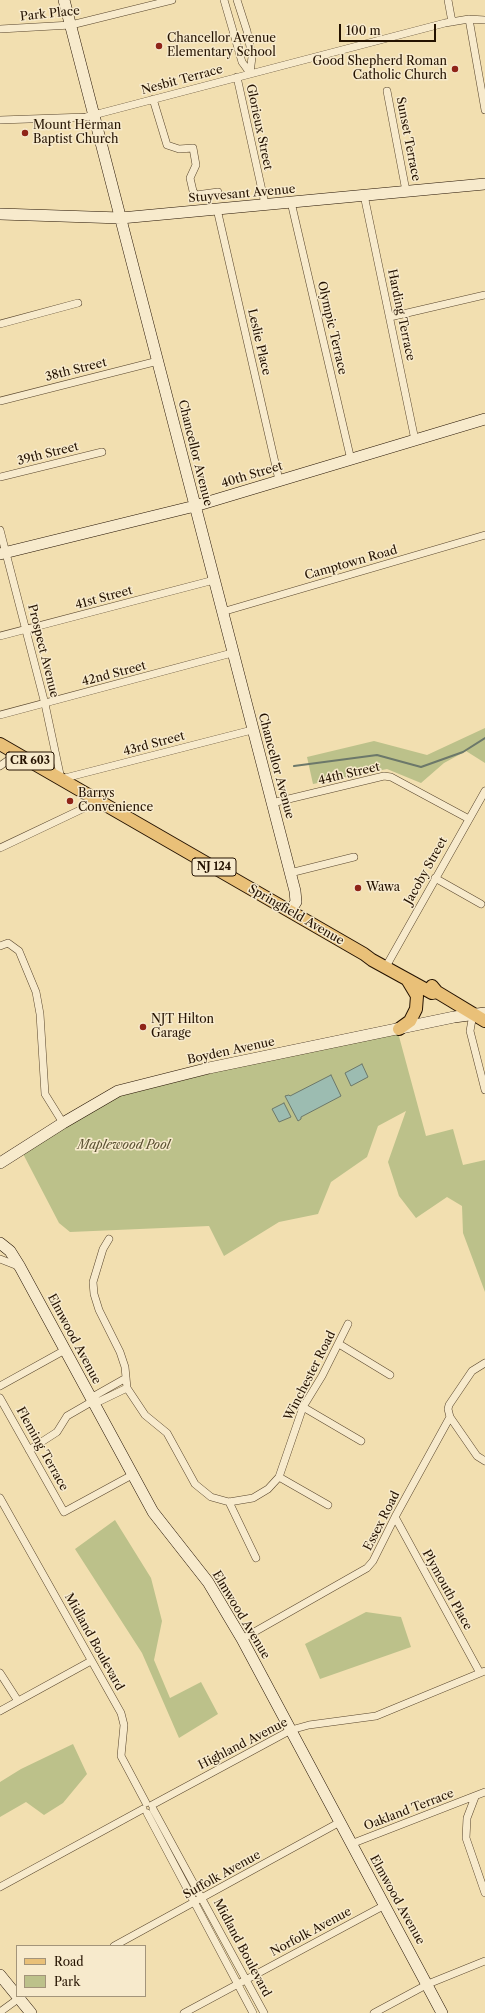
<!DOCTYPE html>
<html>
<head>
<meta charset="utf-8">
<style>
  body { margin:0 }
  #map { position:relative; width:485px; height:2013px; overflow:hidden; background:#f2dfb0; font-family:"Libre Caslon Text",serif }
  canvas { display:block }
  .legend { position:absolute; left:16px; top:1945px; width:130px; height:52px; box-sizing:border-box; background:#f7eacc; border:1px solid #a3947a; margin:0; padding:5px 7px; list-style:none; font-size:12px; color:#241200 }
  .legend li { display:flex; align-items:center; gap:8px; height:20px }
  .legend b { width:20px; border:1px solid #a3947a }
  .scale { position:absolute; left:339px; top:24px; width:97px; height:18px; box-sizing:border-box; border:2px solid #241200; border-top:0; padding-left:5px; font-size:12px; line-height:14px; white-space:nowrap; color:#241200; -webkit-text-stroke:3px #f7eacc; paint-order:stroke }
</style>
</head>
<body>
<div id="map">
<canvas width="485" height="2013"></canvas>
<ul class="legend">
<li><b style="height:5px;background:#e9c078"></b>Road</li>
<li><b style="height:11px;background:#bcc18a"></b>Park</li>
</ul>
<div class="scale">100 m</div>
</div>
<script>
const ctx = document.querySelector('canvas').getContext('2d');
ctx.lineJoin = 'round';
function fillPath(path, color) { ctx.fillStyle = color; ctx.fill(path, 'evenodd'); }
const poly = rows => new Path2D(rows.map(r => 'M' + r).join(''));
function trace(path, color, width, dash) { ctx.strokeStyle = color; ctx.lineWidth = width; ctx.lineCap = dash ? 'butt' : 'round'; ctx.setLineDash(dash || []); ctx.stroke(path); }
function write(font, color, halo, rows, align = 'center') {
  ctx.font = font + ' "Libre Caslon Text",serif'; ctx.lineWidth = 3; ctx.setLineDash([]); ctx.textBaseline = 'middle'; ctx.strokeStyle = halo; ctx.fillStyle = color; for (const [text, x, y, turn = 0] of rows) {
    ctx.save(); ctx.translate(x, y); ctx.rotate((+turn || 0) * Math.PI / 180); ctx.textAlign = isNaN(turn) ? turn : align; if (halo) ctx.strokeText(text, 0, 0); ctx.fillText(text, 0, 0); ctx.restore();
  }
}
fillPath(poly([
  [485,728,485,763,466,751,444,763,421,783,387,769,313,784,307,757,374,741,427,755],
  [397,1029,426,1136,453,1129,463,1165,485,1160,485,1292,463,1233,462,1206,447,1197,416,1218,399,1196,388,1162,406,1111,378,1126,367,1157,331,1182,318,1214,279,1222,224,1256,209,1226,70,1232,59,1223,20,1148,103,1099],
  [115,1520,151,1578,162,1621,154,1660,170,1698,201,1682,218,1714,179,1738,142,1653,75,1549],
  [366,1612,401,1617,411,1647,320,1679,305,1644],
  [73,1744,87,1774,63,1803,44,1815,26,1802,0,1817,0,1782,21,1769]
]), '#bcc18a');
const water = poly([
  [362,1064,368,1077,351,1086,345,1073,362,1064],
  [331,1075,341,1096,301,1117,301,1119,298,1121,285,1096,289,1095,290,1096,331,1075],
  [284,1103,291,1117,279,1122,272,1109,284,1103]
]);
fillPath(water, '#9cbcb1');
trace(water, '#6c786a', 1);
trace(poly([
  [294,766,377,755,421,767,463,752,485,738]
]), '#6c786a', 2);
const street = poly([
  [224,0,242,62,250,73],
  [237,0,247,31,252,57,250,73],
  [448,0,452,22],
  [469,19,485,110],
  [0,29,71,25,172,0],
  [237,77,265,204],
  [387,91,406,191],
  [153,99,167,145,179,149,193,148,196,165,190,178,193,191,196,195,218,192],
  [0,120,86,117,445,23,469,19,485,20],
  [364,195,415,440],
  [291,202,351,460],
  [217,209,279,480],
  [390,317,485,295],
  [0,324,78,303],
  [0,401,158,361],
  [0,477,102,452],
  [0,530,45,704,61,779,252,730],
  [222,612,485,535],
  [0,636,214,580],
  [0,715,232,653],
  [0,766,17,754],
  [272,803,384,776,391,777,469,819],
  [0,848,99,801],
  [290,873,354,857],
  [435,878,481,904],
  [0,946,8,943,19,951,36,992,40,1014,45,1094,63,1123],
  [388,963,485,791],
  [473,1014,470,1031,485,1090],
  [109,1239,103,1249,93,1282,94,1294,99,1310,120,1352,125,1367,127,1388],
  [0,1259,18,1266],
  [339,1344,390,1375],
  [126,1378,96,1395,93,1401,100,1401,127,1388],
  [0,1386,65,1350],
  [127,1388,145,1415,167,1433,195,1484,211,1497,229,1502,253,1498,268,1489,279,1477,303,1407,322,1376,348,1324],
  [0,1398,64,1512,132,1475],
  [303,1407,361,1441],
  [450,1417,477,1456,485,1461],
  [29,1450,57,1432,67,1416,93,1401],
  [279,1477,328,1505],
  [0,1498,121,1713,124,1725,121,1756,146,1803],
  [229,1502,256,1558],
  [395,1517,480,1673],
  [242,1639,367,1568,373,1561,395,1517,450,1417,448,1409,449,1405,472,1371,485,1363],
  [0,1673,18,1701],
  [0,1711,91,1661],
  [475,1797,467,1818,466,1838,485,1893],
  [152,1805,291,1730,309,1725,376,1716,485,1671],
  [153,1809,264,2013],
  [147,1813,253,2013],
  [351,1844,485,1792],
  [0,1887,143,1809],
  [114,1946,340,1822],
  [0,2012,22,1996],
  [184,2013,385,1905],
  [374,2013,428,1984,485,1961]
]);
const secondary = poly([
  [64,0,295,891,296,902,290,911],
  [0,214,121,218,485,184],
  [0,554,195,506,485,419],
  [0,1163,63,1123,118,1091,209,1068,454,1017,485,1013],
  [0,1243,10,1251,20,1267,153,1512,208,1582,242,1639,442,2013],
  [0,1975,31,2013]
]);
const primary = poly([
  [0,744,364,954,372,960,432,993,437,992],
  [432,986,437,992,485,1021],
  [399,1029,410,1021,416,1009,417,996,408,981]
]);
trace(street, '#58452c', 8);
trace(secondary, '#241200', 12);
trace(primary, '#241200', 14);
trace(street, '#f7eacc', 7);
trace(secondary, '#f7eacc', 11);
trace(primary, '#e9c078', 12);
for (const [x, y, r, color] of [
  [159,46,4,"#8f2418"],
  [455,69,4,"#8f2418"],
  [25,133,4,"#8f2418"],
  [70,801,4,"#8f2418"],
  [358,888,4,"#8f2418"],
  [143,1027,4,"#8f2418"]
]) { const dot = new Path2D(); dot.arc(x, y, r, 0, 2 * Math.PI); ctx.fillStyle = color; ctx.fill(dot); trace(dot, '#f7eacc', 1.5); }
for (const [x, y, w] of [
  [30,761,48],
  [214,867,44]
]) { const box = new Path2D(); box.roundRect(x - w / 2, y - 9, w, 18, 3); ctx.fillStyle = '#f7eacc'; ctx.fill(box); trace(box, '#241200', 1); }
write('bold 11px', '#241200', null, [
  ["CR 603",30,761],
  ["NJ 124",214,867]
]);
write('12px', '#241200', '#f7eacc', [
  ["Park Place",50,14,-6],
  ["Nesbit Terrace",182,80,-15],
  ["Glorieux Street",259,127,78],
  ["Sunset Terrace",408,139,79],
  ["Stuyvesant Avenue",242,194,-5],
  ["Harding Terrace",401,315,78],
  ["Olympic Terrace",332,328,77],
  ["Leslie Place",259,342,77],
  ["38th Street",76,370,-14],
  ["Chancellor Avenue",195,453,76],
  ["39th Street",48,454,-14],
  ["40th Street",252,475,-17],
  ["Camptown Road",351,563,-16],
  ["41st Street",104,598,-15],
  ["Prospect Avenue",43,651,76],
  ["42nd Street",114,674,-15],
  ["43rd Street",154,744,-15],
  ["Chancellor Avenue",276,766,75],
  ["44th Street",349,774,-13],
  ["Jacoby Street",426,871,-61],
  ["Springfield Avenue",296,915,30],
  ["Boyden Avenue",231,1051,-12],
  ["Elmwood Avenue",74,1339,62],
  ["Winchester Road",310,1376,-63],
  ["Fleming Terrace",42,1449,61],
  ["Essex Road",382,1521,-63],
  ["Plymouth Place",447,1590,61],
  ["Elmwood Avenue",241,1615,59],
  ["Midland Boulevard",94,1642,61],
  ["Highland Avenue",243,1744,-27],
  ["Oakland Terrace",409,1810,-21],
  ["Suffolk Avenue",222,1875,-29],
  ["Elmwood Avenue",397,1900,61],
  ["Norfolk Avenue",311,1932,-28],
  ["Midland Boulevard",242,1948,62]
]);
write('12px', '#241200', '#f7eacc', [
  ["Chancellor Avenue",167,39],
  ["Elementary School",167,53],
  ["Good Shepherd Roman",447,62,"right"],
  ["Catholic Church",447,76,"right"],
  ["Mount Herman",33,126],
  ["Baptist Church",33,140],
  ["Barrys",78,794],
  ["Convenience",78,808],
  ["Wawa",366,888],
  ["NJT Hilton",151,1020],
  ["Garage",151,1034]
], 'left');
write('italic 12px', '#594f30', '#f7eacc', [
  ["Maplewood Pool",124,1146]
]);
</script>
</body>
</html>
